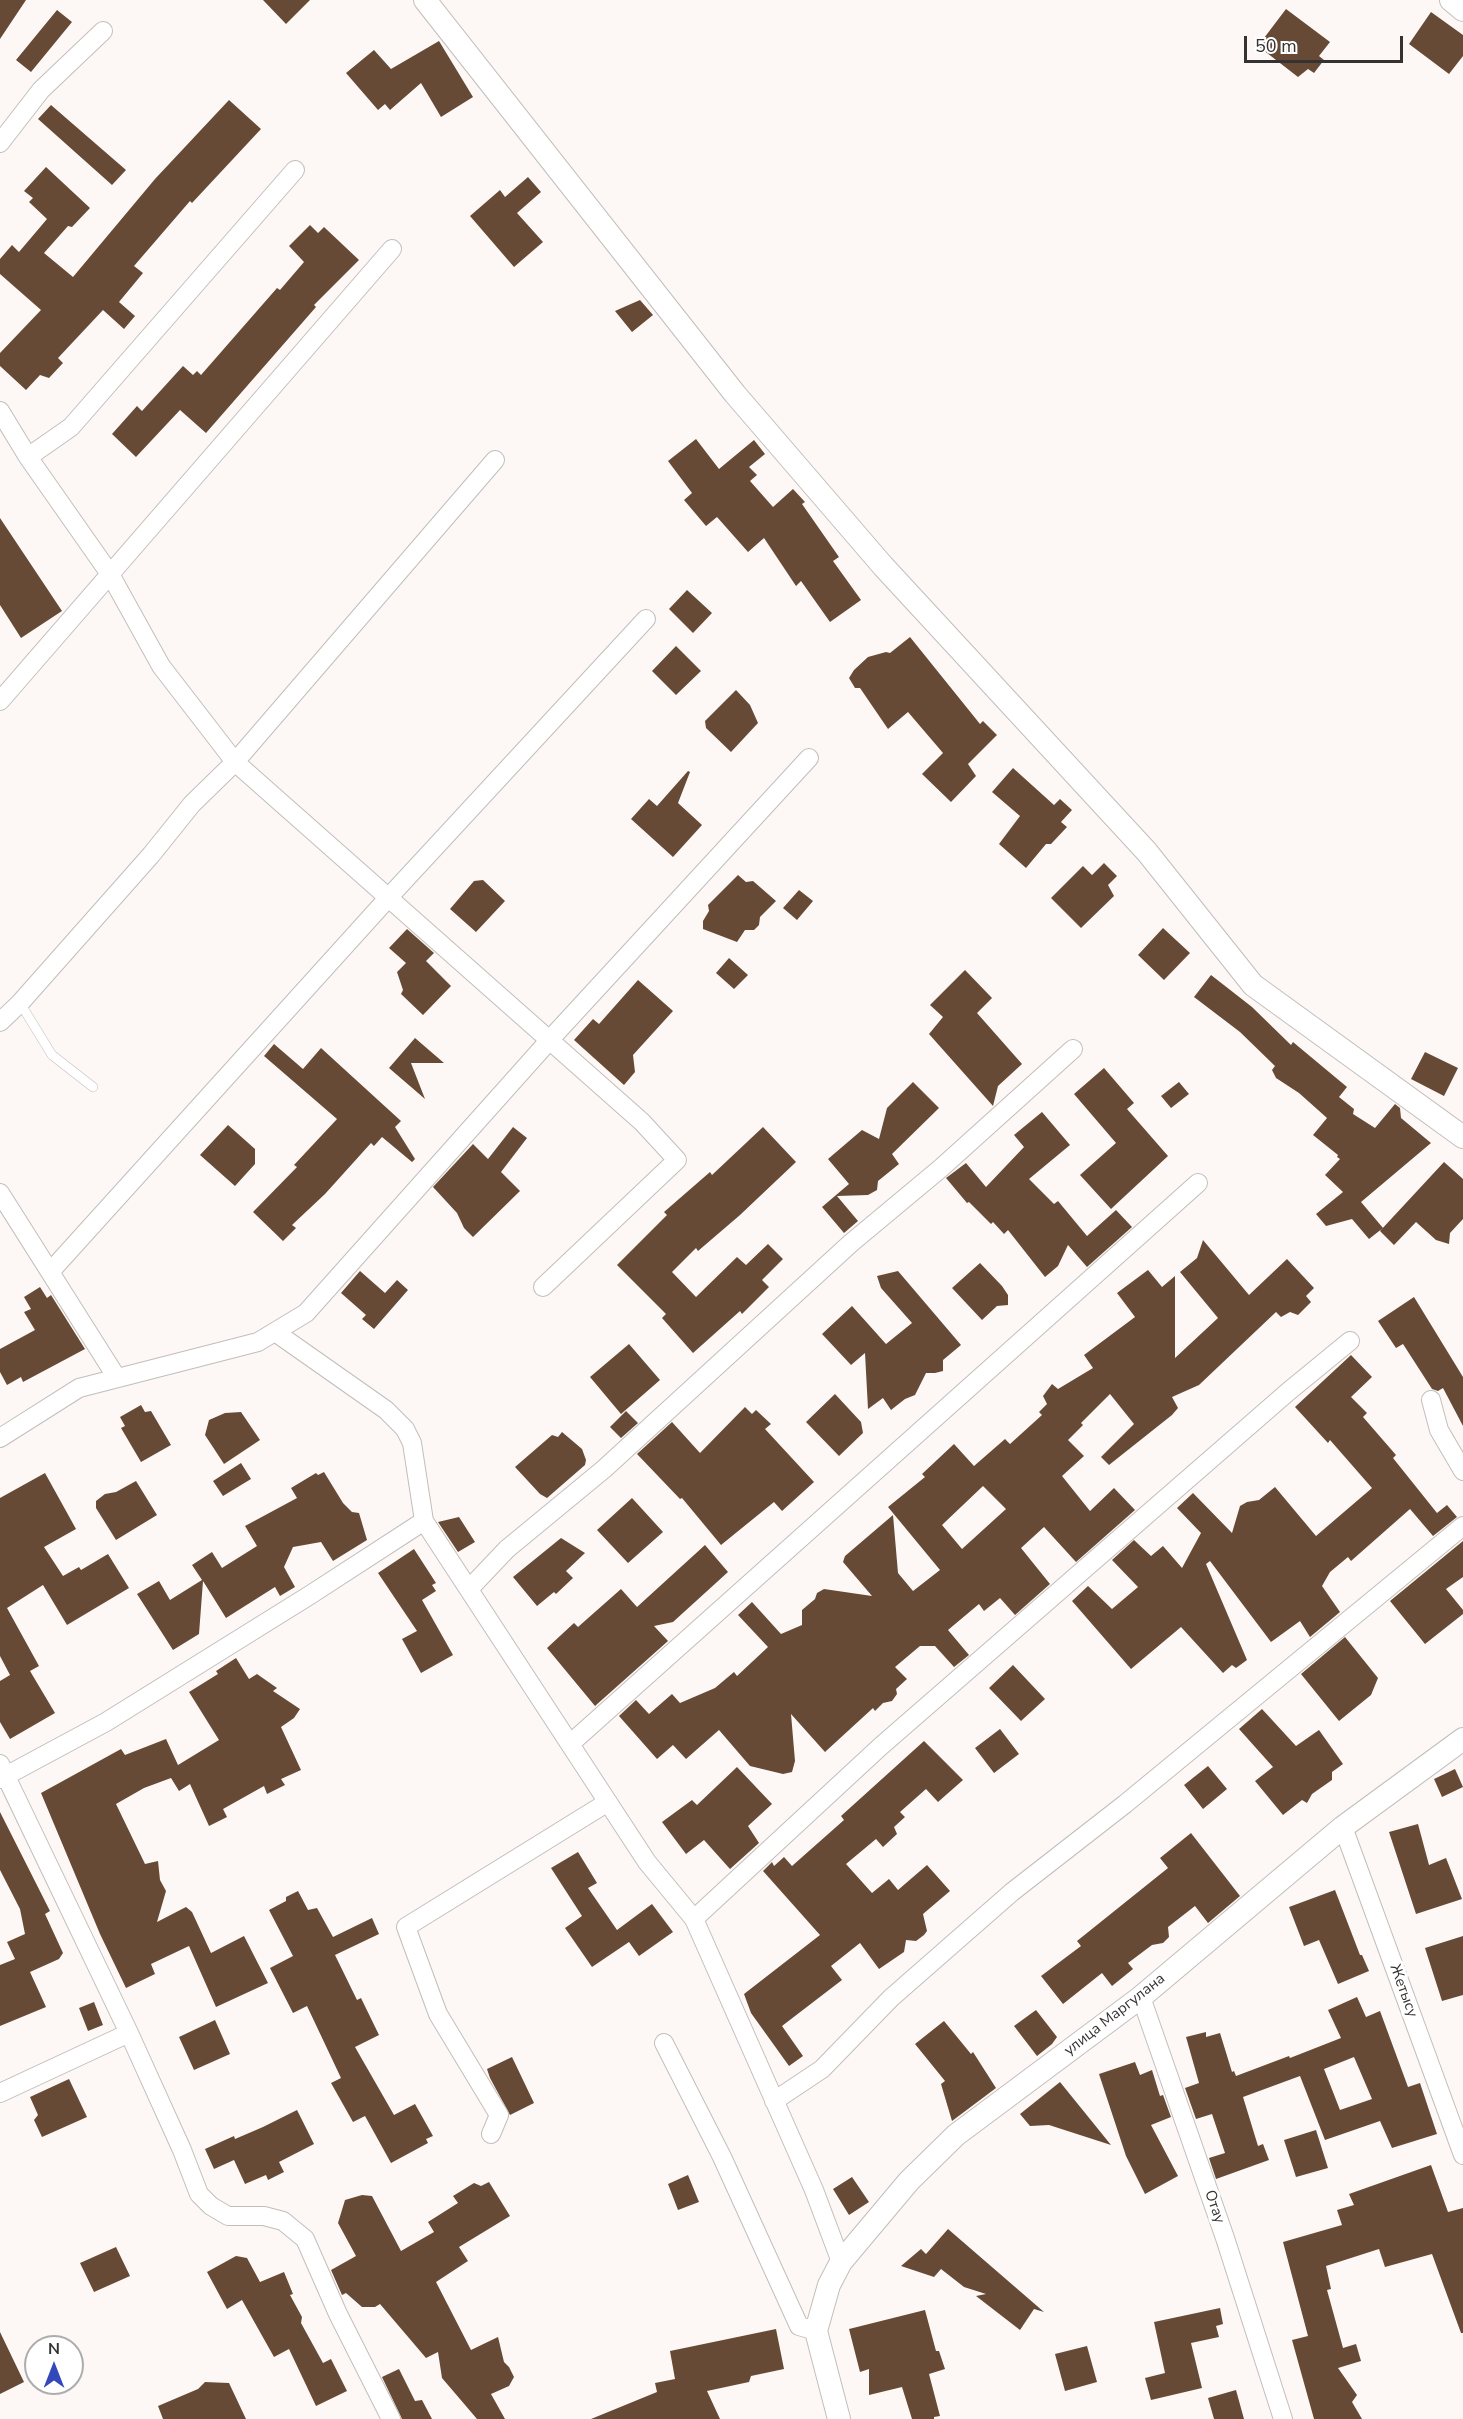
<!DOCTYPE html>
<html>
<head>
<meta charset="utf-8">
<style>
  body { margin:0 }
  #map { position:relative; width:1463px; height:2419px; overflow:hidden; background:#fdf8f5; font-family:"Nunito Sans",sans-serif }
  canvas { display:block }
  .north { position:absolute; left:24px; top:2335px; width:60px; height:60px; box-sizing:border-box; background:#fff; border:2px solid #aeadad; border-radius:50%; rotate:0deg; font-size:16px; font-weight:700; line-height:24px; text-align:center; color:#353332 }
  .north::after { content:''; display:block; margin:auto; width:21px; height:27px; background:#3348ba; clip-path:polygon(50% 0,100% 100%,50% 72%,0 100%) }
  .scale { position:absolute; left:1244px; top:36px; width:159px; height:27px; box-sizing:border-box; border:3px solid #353332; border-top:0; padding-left:8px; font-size:18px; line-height:21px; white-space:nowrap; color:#353332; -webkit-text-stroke:4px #fff; paint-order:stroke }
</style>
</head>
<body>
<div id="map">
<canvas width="1463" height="2419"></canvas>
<div class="north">N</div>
<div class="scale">50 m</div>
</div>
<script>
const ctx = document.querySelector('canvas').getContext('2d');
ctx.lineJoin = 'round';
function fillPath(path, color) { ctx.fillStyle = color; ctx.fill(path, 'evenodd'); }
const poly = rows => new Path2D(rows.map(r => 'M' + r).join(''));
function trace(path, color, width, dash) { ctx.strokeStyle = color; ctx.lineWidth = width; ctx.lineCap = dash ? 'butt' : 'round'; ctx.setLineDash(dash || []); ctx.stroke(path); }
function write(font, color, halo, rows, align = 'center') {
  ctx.font = font + ' "Nunito Sans",sans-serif'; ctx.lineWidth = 6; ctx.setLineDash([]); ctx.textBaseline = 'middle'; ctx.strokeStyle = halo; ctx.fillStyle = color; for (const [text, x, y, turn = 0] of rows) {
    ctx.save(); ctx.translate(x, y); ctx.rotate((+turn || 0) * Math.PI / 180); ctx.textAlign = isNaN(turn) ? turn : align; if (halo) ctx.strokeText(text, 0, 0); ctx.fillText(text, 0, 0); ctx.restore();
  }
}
fillPath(poly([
  [0,0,26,0,0,39],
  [263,0,310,0,286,24],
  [1286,9,1330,42,1319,56,1324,60,1314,73,1308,69,1298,77,1258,46],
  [57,10,72,22,31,72,16,60],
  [1431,12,1463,35,1463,56,1449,74,1409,44],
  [439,41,473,97,441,117,421,83,390,110,385,104,378,110,346,73,374,50,391,69],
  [229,100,261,129,192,203,190,201,134,266,143,273,119,302,135,316,124,329,103,310,58,358,63,363,49,378,40,375,26,390,0,366,0,353,41,310,0,274,0,259,12,245,19,252,47,219,29,202,33,198,24,191,46,167,90,208,72,227,68,226,44,253,73,277,155,179],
  [51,105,126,170,112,185,38,119],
  [528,177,541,192,517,213,543,242,514,267,470,216,500,190,505,197],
  [310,225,318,233,324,227,359,260,314,305,316,307,206,433,180,410,136,457,112,434,137,406,142,411,183,366,193,375,197,371,201,375,277,288,280,290,304,262,289,246],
  [640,300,653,315,632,332,615,311],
  [696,439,719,469,754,440,765,454,749,467,757,475,750,481,773,507,793,489,805,502,802,504,839,557,833,561,861,600,830,622,801,581,796,586,764,538,748,552,717,517,706,526,684,500,692,493,668,461],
  [0,518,62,611,21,638,0,605],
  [687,590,712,613,693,633,669,609],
  [910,637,980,724,983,721,997,735,968,764,976,776,951,802,922,774,943,753,908,712,888,729,860,688,855,688,849,678,854,670,868,657,886,652,890,653],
  [676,646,701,671,676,695,652,671],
  [736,690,750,705,758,723,731,752,706,728,705,721],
  [1013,768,1054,805,1060,799,1072,810,1061,822,1067,827,1051,844,1046,844,1026,868,999,844,1020,816,992,792],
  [688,771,690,772,678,803,702,825,673,857,631,819,649,799,657,806],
  [1104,863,1117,876,1108,885,1114,896,1081,928,1051,898,1083,866,1092,875],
  [738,875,746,882,753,881,776,901,760,917,759,925,754,930,745,930,737,942,703,929,703,921,709,911,708,905],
  [483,880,505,901,476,932,450,909,474,881],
  [799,890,813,901,797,920,783,908],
  [1163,928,1190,953,1164,980,1138,955],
  [407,929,434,953,426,961,451,986,423,1015,401,994,403,990,397,972,406,963,389,948],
  [729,958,748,975,734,989,716,973],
  [965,970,992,998,977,1013,1022,1064,998,1086,993,1106,929,1034,943,1017,930,1005],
  [1211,975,1252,1007,1291,1045,1293,1042,1347,1087,1339,1097,1354,1109,1353,1114,1375,1128,1395,1104,1400,1108,1401,1118,1431,1143,1361,1202,1383,1228,1369,1239,1352,1219,1326,1226,1316,1214,1343,1192,1325,1175,1340,1159,1337,1157,1338,1155,1313,1135,1327,1118,1299,1093,1276,1078,1272,1070,1275,1066,1240,1032,1194,997],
  [638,980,673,1011,633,1055,635,1072,624,1085,574,1040,593,1019,599,1024],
  [415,1038,444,1063,411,1063,425,1099,389,1068],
  [274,1044,303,1069,321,1048,401,1121,395,1127,415,1159,412,1162,382,1137,374,1146,371,1143,325,1194,292,1225,296,1228,283,1241,253,1212,297,1167,294,1165,337,1119,264,1056],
  [1425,1052,1458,1068,1444,1096,1411,1079],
  [1104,1068,1134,1103,1127,1109,1168,1156,1111,1209,1080,1175,1116,1143,1074,1094],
  [913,1082,939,1108,892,1154,899,1164,878,1181,877,1190,868,1195,837,1196,858,1221,844,1233,822,1207,849,1184,828,1159,862,1130,879,1139,887,1108],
  [1179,1082,1189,1094,1171,1108,1161,1096],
  [1042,1112,1070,1145,1029,1179,1054,1204,1058,1201,1087,1236,1116,1210,1132,1227,1087,1267,1068,1245,1058,1266,1045,1277,1008,1230,1004,1234,993,1222,991,1224,969,1202,967,1203,946,1178,966,1163,986,1187,1024,1147,1014,1135],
  [228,1125,255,1149,255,1164,235,1186,200,1155],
  [513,1127,527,1138,501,1172,520,1191,473,1237,464,1228,457,1213,433,1187,473,1144,488,1159],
  [763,1127,796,1162,740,1215,698,1251,696,1248,672,1272,696,1297,737,1257,746,1265,768,1244,783,1259,762,1280,769,1287,742,1314,740,1311,693,1353,662,1318,666,1314,617,1265,667,1215,664,1212,710,1172,712,1175],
  [1444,1162,1463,1179,1463,1219,1450,1233,1449,1244,1436,1240,1416,1222,1394,1245,1380,1231],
  [1203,1240,1249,1295,1287,1259,1314,1288,1306,1296,1311,1302,1298,1315,1290,1312,1281,1317,1276,1312,1199,1385,1172,1397,1178,1408,1172,1415,1109,1465,1101,1457,1134,1424,1110,1394,1081,1423,1083,1425,1068,1440,1084,1456,1062,1476,1090,1511,1114,1488,1135,1510,1076,1562,1044,1527,1021,1548,1050,1584,1015,1615,1000,1598,984,1611,979,1604,948,1630,969,1655,954,1667,935,1646,920,1646,895,1667,907,1679,896,1689,897,1694,892,1701,883,1703,875,1711,873,1708,825,1752,791,1714,795,1761,792,1772,783,1774,750,1766,719,1730,686,1759,673,1745,657,1759,619,1716,636,1700,649,1714,672,1694,680,1703,715,1688,734,1672,737,1676,768,1647,738,1615,752,1602,781,1634,802,1625,802,1610,815,1599,817,1593,824,1589,872,1596,843,1562,845,1556,893,1515,898,1573,913,1591,940,1570,888,1507,925,1477,922,1474,954,1444,974,1466,1005,1439,1010,1444,1042,1415,1039,1412,1047,1404,1043,1396,1052,1384,1058,1389,1093,1368,1084,1355,1135,1317,1117,1293,1148,1270,1162,1287,1175,1276,1175,1358,1218,1318,1180,1272,1197,1258],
  [983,1486,1006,1509,962,1549,942,1525],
  [980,1263,1002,1286,1008,1295,1008,1305,997,1306,982,1320,952,1288],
  [360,1271,385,1293,397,1280,408,1290,374,1329,362,1319,366,1315,341,1293],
  [898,1271,961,1345,943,1360,943,1371,935,1373,926,1373,915,1395,905,1399,891,1410,883,1398,868,1409,865,1353,851,1365,822,1334,852,1306,886,1344,912,1323,881,1288,877,1276],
  [40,1287,47,1298,51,1295,85,1349,23,1382,21,1377,7,1385,0,1372,0,1349,35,1330,24,1312,31,1309,24,1297],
  [1414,1297,1463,1377,1463,1426,1443,1388,1438,1391,1432,1389,1403,1344,1396,1348,1378,1321],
  [629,1344,660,1380,621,1414,590,1377],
  [1351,1355,1372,1377,1351,1397,1367,1413,1363,1417,1396,1455,1393,1458,1437,1513,1447,1505,1457,1517,1433,1536,1410,1509,1351,1561,1348,1557,1330,1572,1322,1586,1340,1612,1310,1637,1300,1621,1271,1642,1210,1561,1206,1564,1247,1660,1236,1668,1232,1665,1223,1673,1181,1627,1131,1669,1072,1601,1088,1586,1112,1609,1138,1587,1112,1560,1134,1540,1151,1556,1163,1546,1182,1568,1201,1533,1177,1508,1193,1493,1232,1533,1240,1506,1247,1502,1259,1500,1275,1487,1316,1536,1372,1488,1330,1440,1328,1443,1295,1407],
  [835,1394,861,1422,863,1433,839,1456,806,1422],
  [141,1405,145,1412,151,1411,171,1445,141,1462,121,1428,125,1426,120,1417],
  [745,1407,752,1414,756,1410,771,1424,765,1429,814,1482,782,1511,774,1502,721,1545,682,1498,680,1499,637,1454,672,1422,700,1453],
  [626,1411,638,1423,621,1438,610,1427],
  [241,1412,260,1440,224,1464,205,1435,209,1420,225,1413],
  [562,1432,582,1449,586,1460,585,1465,547,1498,540,1494,515,1467,552,1435,558,1437],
  [241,1463,251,1479,223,1496,213,1481],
  [324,1472,343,1503,352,1512,359,1513,367,1540,333,1561,321,1542,293,1547,284,1567,295,1587,280,1596,275,1587,226,1618,203,1581,199,1634,173,1650,137,1594,159,1581,170,1600,202,1580,192,1565,212,1552,222,1568,257,1546,245,1526,297,1498,291,1488,316,1473,318,1475],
  [45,1473,76,1529,44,1547,63,1576,79,1567,81,1570,108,1554,129,1588,67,1625,43,1585,7,1608,39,1666,30,1671,55,1713,10,1739,0,1722,0,1681,10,1675,0,1656,0,1498],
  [136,1481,157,1515,116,1540,96,1508,96,1501,105,1494,116,1492],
  [632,1498,663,1532,628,1563,597,1530],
  [459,1517,475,1542,458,1552,438,1522],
  [561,1538,585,1553,566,1571,573,1578,556,1594,554,1592,537,1606,513,1577],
  [1463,1541,1463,1577,1446,1589,1463,1610,1463,1614,1425,1644,1390,1601],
  [705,1545,728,1572,673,1622,654,1626,668,1641,595,1706,547,1648,574,1623,578,1627,621,1589,637,1607],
  [414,1549,436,1583,432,1585,436,1591,422,1600,453,1655,421,1673,402,1639,417,1631,378,1573],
  [1345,1637,1378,1678,1371,1695,1339,1721,1301,1674],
  [236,1658,249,1679,257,1674,277,1688,273,1691,300,1709,294,1718,281,1727,301,1770,281,1779,285,1785,267,1794,264,1786,223,1809,227,1817,209,1826,190,1784,179,1791,171,1778,144,1788,116,1804,145,1864,158,1861,160,1880,166,1891,157,1922,186,1907,192,1912,211,1953,244,1936,268,1983,216,2007,189,1946,151,1964,155,1974,126,1988,100,1934,41,1793,121,1749,125,1755,166,1739,178,1765,219,1740,189,1692,218,1674,216,1671],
  [1013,1665,1045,1699,1021,1721,989,1688],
  [1262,1709,1296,1746,1319,1730,1343,1764,1332,1772,1332,1780,1312,1794,1307,1803,1302,1800,1283,1815,1255,1781,1273,1767,1239,1729],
  [1000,1729,1019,1754,994,1773,975,1748],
  [924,1741,963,1780,938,1802,926,1789,900,1812,905,1817,894,1827,897,1834,883,1847,876,1839,846,1864,872,1893,889,1879,898,1890,927,1865,950,1891,923,1914,927,1931,924,1935,916,1941,906,1940,904,1952,879,1969,860,1943,831,1966,842,1980,782,2026,803,2056,789,2066,751,2013,744,1994,820,1935,763,1871,772,1862,774,1866,784,1857,792,1866,844,1820,841,1816],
  [1208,1766,1227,1789,1203,1809,1184,1785],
  [737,1767,772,1804,748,1826,759,1843,730,1869,704,1840,686,1854,662,1822,692,1800,697,1805],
  [1455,1769,1463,1787,1442,1797,1434,1779],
  [0,1812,50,1911,45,1914,63,1953,59,1959,30,1972,46,2007,0,2026,0,1965,15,1959,7,1942,25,1934,20,1909,0,1870],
  [1418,1824,1429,1865,1446,1858,1462,1899,1416,1914,1389,1832],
  [1191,1833,1240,1896,1208,1923,1195,1906,1168,1927,1169,1937,1163,1943,1152,1945,1128,1963,1133,1969,1112,1986,1102,1973,1063,2004,1041,1976,1081,1946,1077,1941,1168,1868,1160,1858],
  [578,1852,597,1883,588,1888,617,1930,652,1904,673,1932,639,1956,629,1942,592,1967,565,1928,582,1916,551,1868],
  [1335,1890,1360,1955,1362,1955,1369,1971,1338,1984,1319,1940,1304,1946,1289,1907],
  [298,1891,308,1910,317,1908,333,1937,372,1918,379,1934,335,1955,357,2000,361,1998,379,2035,355,2047,394,2115,415,2104,433,2136,426,2139,428,2143,391,2163,365,2116,353,2122,331,2083,341,2078,307,2006,293,2013,270,1968,293,1956,269,1910,286,1901,286,1897],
  [1463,1936,1463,1995,1442,2001,1425,1948],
  [1357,1997,1366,2017,1380,2011,1408,2087,1420,2083,1437,2134,1392,2148,1380,2121,1325,2140,1300,2076,1243,2097,1258,2146,1263,2144,1269,2160,1216,2179,1209,2158,1225,2153,1212,2114,1196,2119,1185,2088,1199,2083,1186,2037,1206,2032,1206,2037,1220,2033,1232,2072,1234,2071,1236,2076,1289,2056,1290,2058,1341,2038,1328,2010],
  [1354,2057,1372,2099,1340,2110,1324,2069],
  [94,2002,103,2025,88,2031,79,2008],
  [1036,2010,1057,2037,1052,2044,1037,2056,1014,2026],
  [215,2020,230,2054,194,2070,179,2037],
  [944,2021,971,2054,973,2052,996,2088,952,2121,941,2084,945,2081,915,2044],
  [512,2057,534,2103,510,2115,490,2078,487,2069],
  [1135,2062,1140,2075,1152,2070,1160,2096,1163,2095,1171,2117,1151,2125,1178,2176,1145,2194,1126,2156,1099,2074],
  [69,2079,87,2117,42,2137,34,2120,38,2115,30,2097],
  [1060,2082,1111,2145,1049,2125,1030,2126,1020,2114],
  [297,2110,314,2144,279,2162,284,2172,268,2180,266,2175,245,2184,234,2160,214,2169,205,2149,234,2136,235,2139,263,2127],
  [1316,2130,1328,2168,1296,2177,1284,2140],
  [1431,2165,1448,2212,1463,2208,1463,2333,1461,2333,1432,2254,1385,2267,1379,2249,1326,2266,1331,2289,1327,2290,1343,2348,1356,2344,1361,2361,1338,2368,1357,2395,1352,2402,1362,2419,1314,2419,1292,2340,1308,2336,1283,2242,1342,2225,1337,2210,1354,2205,1349,2194],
  [688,2175,699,2202,678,2210,668,2184],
  [852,2177,869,2202,849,2215,833,2189],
  [489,2182,510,2216,459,2247,468,2261,436,2282,471,2350,498,2337,504,2362,509,2367,514,2377,509,2386,491,2394,505,2419,477,2419,442,2378,438,2352,426,2358,380,2304,375,2307,362,2307,346,2293,342,2295,331,2270,356,2256,338,2223,345,2200,362,2195,372,2196,401,2251,434,2232,428,2222,458,2203,453,2196,474,2183,481,2186],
  [948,2229,1044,2312,1034,2309,1020,2330,976,2296,986,2294,964,2287,941,2269,934,2277,901,2266,921,2249,926,2254],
  [116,2247,130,2276,94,2292,80,2263],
  [236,2256,247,2258,260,2282,284,2272,293,2294,290,2295,302,2317,301,2323,323,2363,331,2359,347,2391,316,2406,289,2349,274,2357,242,2300,227,2309,207,2272],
  [1220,2308,1223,2324,1216,2326,1219,2337,1191,2343,1202,2388,1151,2400,1145,2378,1165,2373,1154,2322],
  [925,2310,936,2351,939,2351,945,2369,929,2374,940,2416,934,2417,934,2419,912,2419,902,2387,869,2395,869,2369,860,2372,849,2329],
  [776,2329,784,2369,751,2376,749,2382,707,2391,720,2419,591,2419,657,2392,655,2383,675,2379,670,2351],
  [0,2332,24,2382,0,2394],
  [1087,2346,1097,2382,1065,2391,1055,2354],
  [399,2369,415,2401,422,2400,432,2419,402,2419,382,2377],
  [205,2382,229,2383,246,2419,163,2419,158,2406,198,2389],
  [1236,2390,1244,2419,1214,2419,1208,2398]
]), '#664a35');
const service = poly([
  [20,1003,52,1055,93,1087]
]);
const minor = poly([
  [0,143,41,90,103,31],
  [0,411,28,457,71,427,295,170],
  [28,457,110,574,161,666,235,762,642,1122,677,1160,543,1287],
  [0,701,392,249],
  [0,1022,20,1003,151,855,192,804,235,762,495,460],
  [0,1193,117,1378],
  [50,1272,389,897,646,619],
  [275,1332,386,1410,405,1429,412,1443,424,1521,647,1862,694,1919,814,2190,841,2262],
  [1431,1400,1439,1430,1463,1471],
  [0,1438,79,1388,258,1342,306,1313,555,1034,809,758],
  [469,1589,507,1549,604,1469,851,1243,941,1168,1073,1049],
  [570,1744,1198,1183],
  [0,1764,129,2033,182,2150,199,2194,211,2206,228,2216,264,2216,283,2221,305,2239,338,2314,391,2419],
  [0,1779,106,1722,310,1595,424,1521],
  [1343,1827,1463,2155],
  [694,1919,881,1746,1289,1391,1350,1341],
  [1141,1997,1225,2238,1283,2419],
  [664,2043,722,2157,799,2326,816,2331],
  [0,2093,129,2033],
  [774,2101,822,2069,891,1998,1012,1892,1125,1804,1463,1526],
  [491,2134,499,2115,438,2014,406,1927,608,1802]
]);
const tertiary = poly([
  [425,0,735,394,883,566,1147,852,1253,985,1463,1137],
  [1451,0,1463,10],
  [839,2419,816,2331,829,2285,841,2262,909,2181,956,2135,1141,1997,1343,1827,1463,1739]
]);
trace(service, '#c2beba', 10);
trace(minor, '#c2beba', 20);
trace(tertiary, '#c2beba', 24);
trace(service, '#fff', 9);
trace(minor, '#fff', 18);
trace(tertiary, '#fff', 22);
write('15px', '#353332', '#fff', [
  ["Жетысу",1403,1991,70],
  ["улица Маргулана",1115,2015,-38],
  ["Отау",1214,2207,71]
]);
</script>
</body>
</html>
